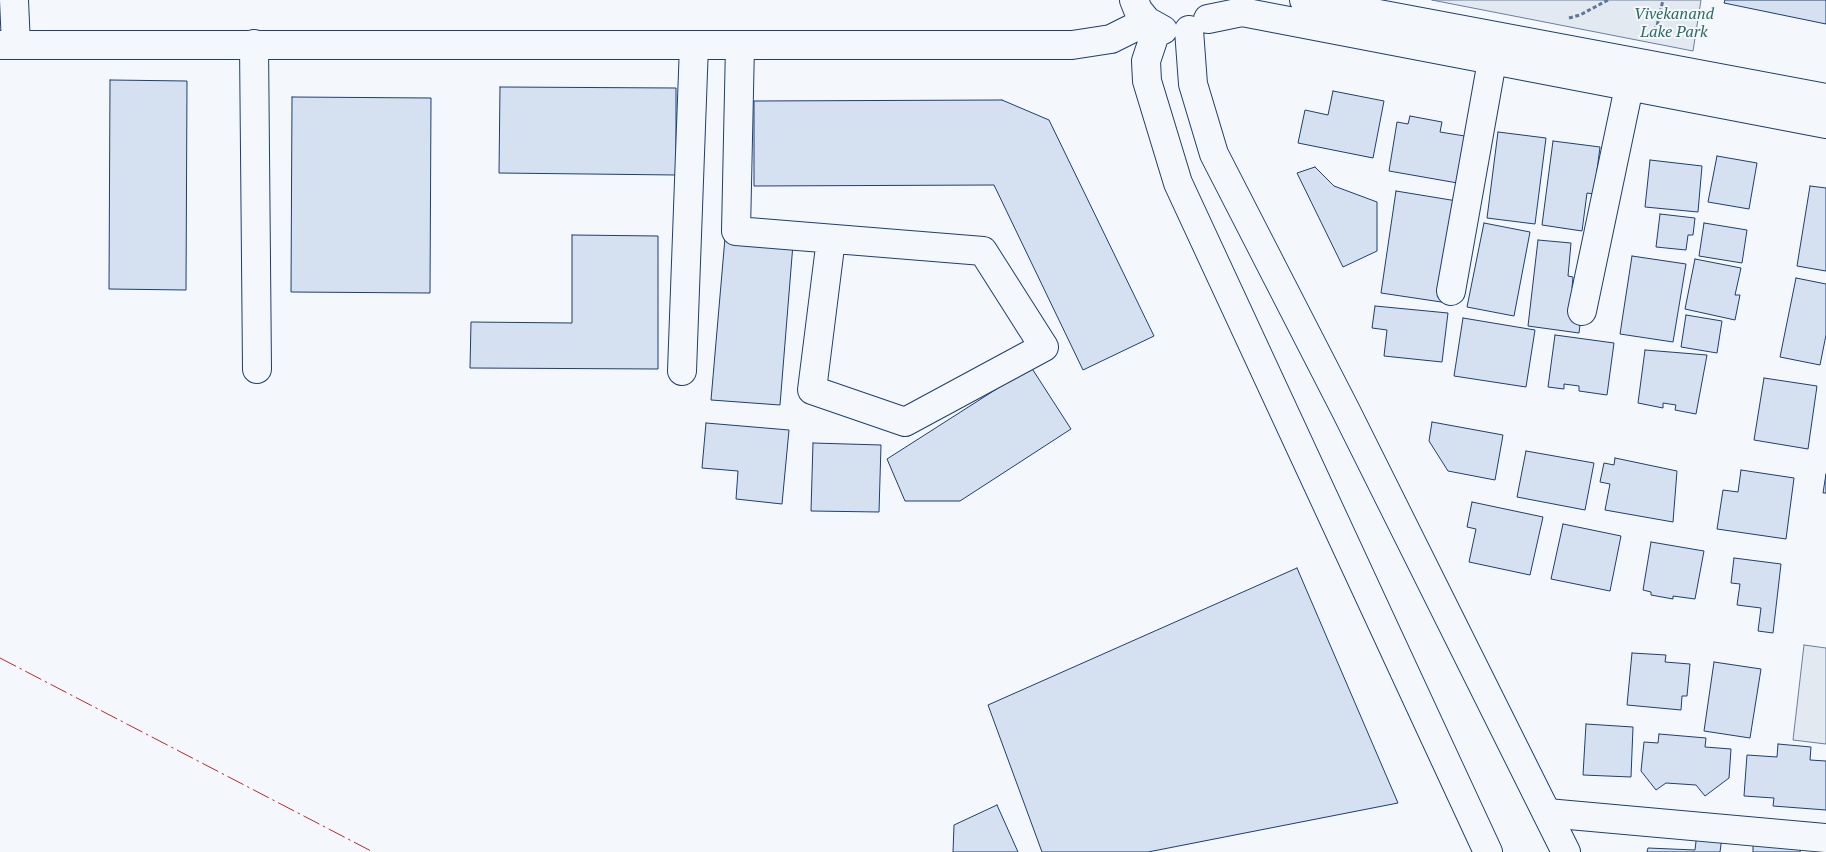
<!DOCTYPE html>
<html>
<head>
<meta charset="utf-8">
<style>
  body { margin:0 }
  canvas { display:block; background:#f4f7fb }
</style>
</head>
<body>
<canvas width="1826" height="852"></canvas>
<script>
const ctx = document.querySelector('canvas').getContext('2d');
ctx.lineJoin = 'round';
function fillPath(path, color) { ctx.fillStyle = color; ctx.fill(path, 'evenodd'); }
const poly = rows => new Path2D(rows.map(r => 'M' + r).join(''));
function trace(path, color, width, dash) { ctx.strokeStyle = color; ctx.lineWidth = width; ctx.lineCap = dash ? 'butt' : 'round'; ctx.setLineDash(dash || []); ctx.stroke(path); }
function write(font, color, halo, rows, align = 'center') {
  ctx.font = font + ' "PT Serif",serif'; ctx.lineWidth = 4; ctx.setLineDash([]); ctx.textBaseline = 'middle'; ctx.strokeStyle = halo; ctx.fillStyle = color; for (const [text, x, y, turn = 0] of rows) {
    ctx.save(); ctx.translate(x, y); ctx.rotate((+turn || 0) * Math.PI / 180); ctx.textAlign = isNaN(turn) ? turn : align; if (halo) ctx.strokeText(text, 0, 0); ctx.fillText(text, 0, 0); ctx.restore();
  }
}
const green = poly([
  [1432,0,1701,0,1693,51,1432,0],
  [1804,645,1826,648,1826,744,1793,740,1804,645]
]);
fillPath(green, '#e3e9f0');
trace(green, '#687fa3', 1);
const building = poly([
  [1725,0,1826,0,1826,24,1724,3,1725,0],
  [110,80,187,81,186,290,109,289,110,80],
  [500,87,676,88,676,175,499,173,500,87],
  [1333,91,1384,101,1373,158,1298,143,1305,110,1328,115,1333,91],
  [292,97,431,98,430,293,291,292,292,97],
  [1002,100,1049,120,1154,336,1083,370,994,185,754,186,754,101,1002,100],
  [1410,116,1442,122,1440,132,1477,138,1469,185,1389,171,1397,122,1408,124,1410,116],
  [1498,132,1546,138,1535,224,1487,218,1498,132],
  [1553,141,1600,147,1594,194,1587,193,1582,231,1542,225,1553,141],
  [1717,156,1757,163,1749,209,1708,202,1717,156],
  [1650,160,1702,166,1698,212,1645,207,1650,160],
  [1315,167,1334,186,1377,202,1377,251,1343,267,1297,173,1315,167],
  [1810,186,1826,188,1826,271,1797,266,1810,186],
  [1396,191,1463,202,1448,303,1381,293,1396,191],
  [1660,214,1695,218,1693,235,1688,235,1686,250,1656,247,1660,214],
  [1484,223,1530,232,1514,316,1467,307,1484,223],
  [1704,223,1747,230,1742,263,1699,256,1704,223],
  [572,235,658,236,658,369,470,368,471,322,572,323,572,235],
  [725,238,793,244,780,405,711,400,725,238],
  [1538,240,1571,243,1568,276,1573,277,1572,288,1578,288,1583,302,1579,333,1528,326,1538,240],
  [1632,256,1686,264,1673,342,1620,334,1632,256],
  [1695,259,1741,268,1735,295,1740,295,1735,320,1685,309,1695,259],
  [1796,278,1826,284,1826,335,1820,365,1780,357,1796,278],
  [1375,306,1448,313,1442,362,1384,356,1387,330,1372,328,1375,306],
  [1686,315,1722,321,1717,353,1681,347,1686,315],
  [1463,318,1535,330,1526,387,1454,376,1463,318],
  [1555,335,1614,343,1607,395,1579,391,1579,386,1564,384,1564,389,1548,387,1555,335],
  [1645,350,1707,355,1696,414,1675,410,1676,405,1663,403,1663,408,1638,403,1645,350],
  [1031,367,1071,429,960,501,905,501,887,459,1031,367],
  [1764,378,1817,386,1808,449,1754,440,1764,378],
  [1432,422,1503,435,1495,480,1448,471,1429,441,1432,422],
  [706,423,789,430,782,504,736,499,738,471,702,468,706,423],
  [813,443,881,445,879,512,811,511,813,443],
  [1526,451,1594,463,1585,510,1517,497,1526,451],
  [1615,458,1677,471,1673,522,1605,510,1610,484,1600,482,1604,463,1614,465,1615,458],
  [1741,470,1794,478,1786,539,1717,529,1723,490,1738,492,1741,470],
  [1826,474,1826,493,1823,493,1826,474],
  [1472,502,1543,517,1530,575,1469,562,1476,529,1467,527,1472,502],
  [1563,524,1621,536,1610,591,1551,579,1563,524],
  [1651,542,1704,551,1695,599,1673,596,1673,599,1651,595,1651,592,1643,590,1651,542],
  [1734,558,1781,564,1773,633,1758,631,1761,608,1737,605,1740,584,1731,583,1734,558],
  [1297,568,1398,803,1148,852,1042,852,988,705,1297,568],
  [1632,653,1666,655,1665,662,1690,664,1687,696,1682,696,1681,710,1627,705,1632,653],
  [1714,662,1761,669,1750,738,1704,731,1714,662],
  [1586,724,1633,727,1631,777,1583,775,1586,724],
  [1659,734,1706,738,1705,747,1731,749,1729,778,1705,796,1696,785,1666,783,1656,790,1641,771,1644,742,1658,743,1659,734],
  [1778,744,1811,747,1810,760,1826,761,1826,810,1773,806,1774,798,1744,796,1747,755,1777,757,1778,744],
  [997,805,1018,852,953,852,954,825,997,805],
  [1697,833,1722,837,1720,852,1647,852,1648,848,1695,850,1697,833],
  [1753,844,1801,847,1800,852,1753,852,1753,844]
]);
fillPath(building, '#d5e0f0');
trace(building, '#1d3f73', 1);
const street = poly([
  [254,44,257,369],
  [740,45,736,231,983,251,1044,347,905,422,812,390,831,239],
  [1451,291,1492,61],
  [1582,311,1629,87],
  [682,371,694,45],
  [1547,813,1826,838]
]);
const secondary = poly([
  [14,0,16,45],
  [1134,0,1138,10,1147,21,1163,30],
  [1304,0,1826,98],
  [1208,19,1242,12,1826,124],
  [1157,28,1146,61,1147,81,1178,183,1488,852],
  [1189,30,1193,84,1214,154,1346,411,1566,852],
  [0,45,1072,45,1111,39,1147,21]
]);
trace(street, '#1d3f73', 30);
trace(secondary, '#1d3f73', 30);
trace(poly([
  [1569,18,1580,15,1608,0],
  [1649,35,1657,26,1663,0]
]), '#5e769c', 3, [4, 2.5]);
trace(street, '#f4f7fb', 28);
trace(secondary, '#f4f7fb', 28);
trace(poly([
  [0,658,373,852]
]), '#c62828', 1, [18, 4, 2.5, 4]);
write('italic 16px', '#2c6c60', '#f4f7fb', [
  ["Vivekanand",1674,14],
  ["Lake Park",1674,32]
]);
</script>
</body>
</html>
